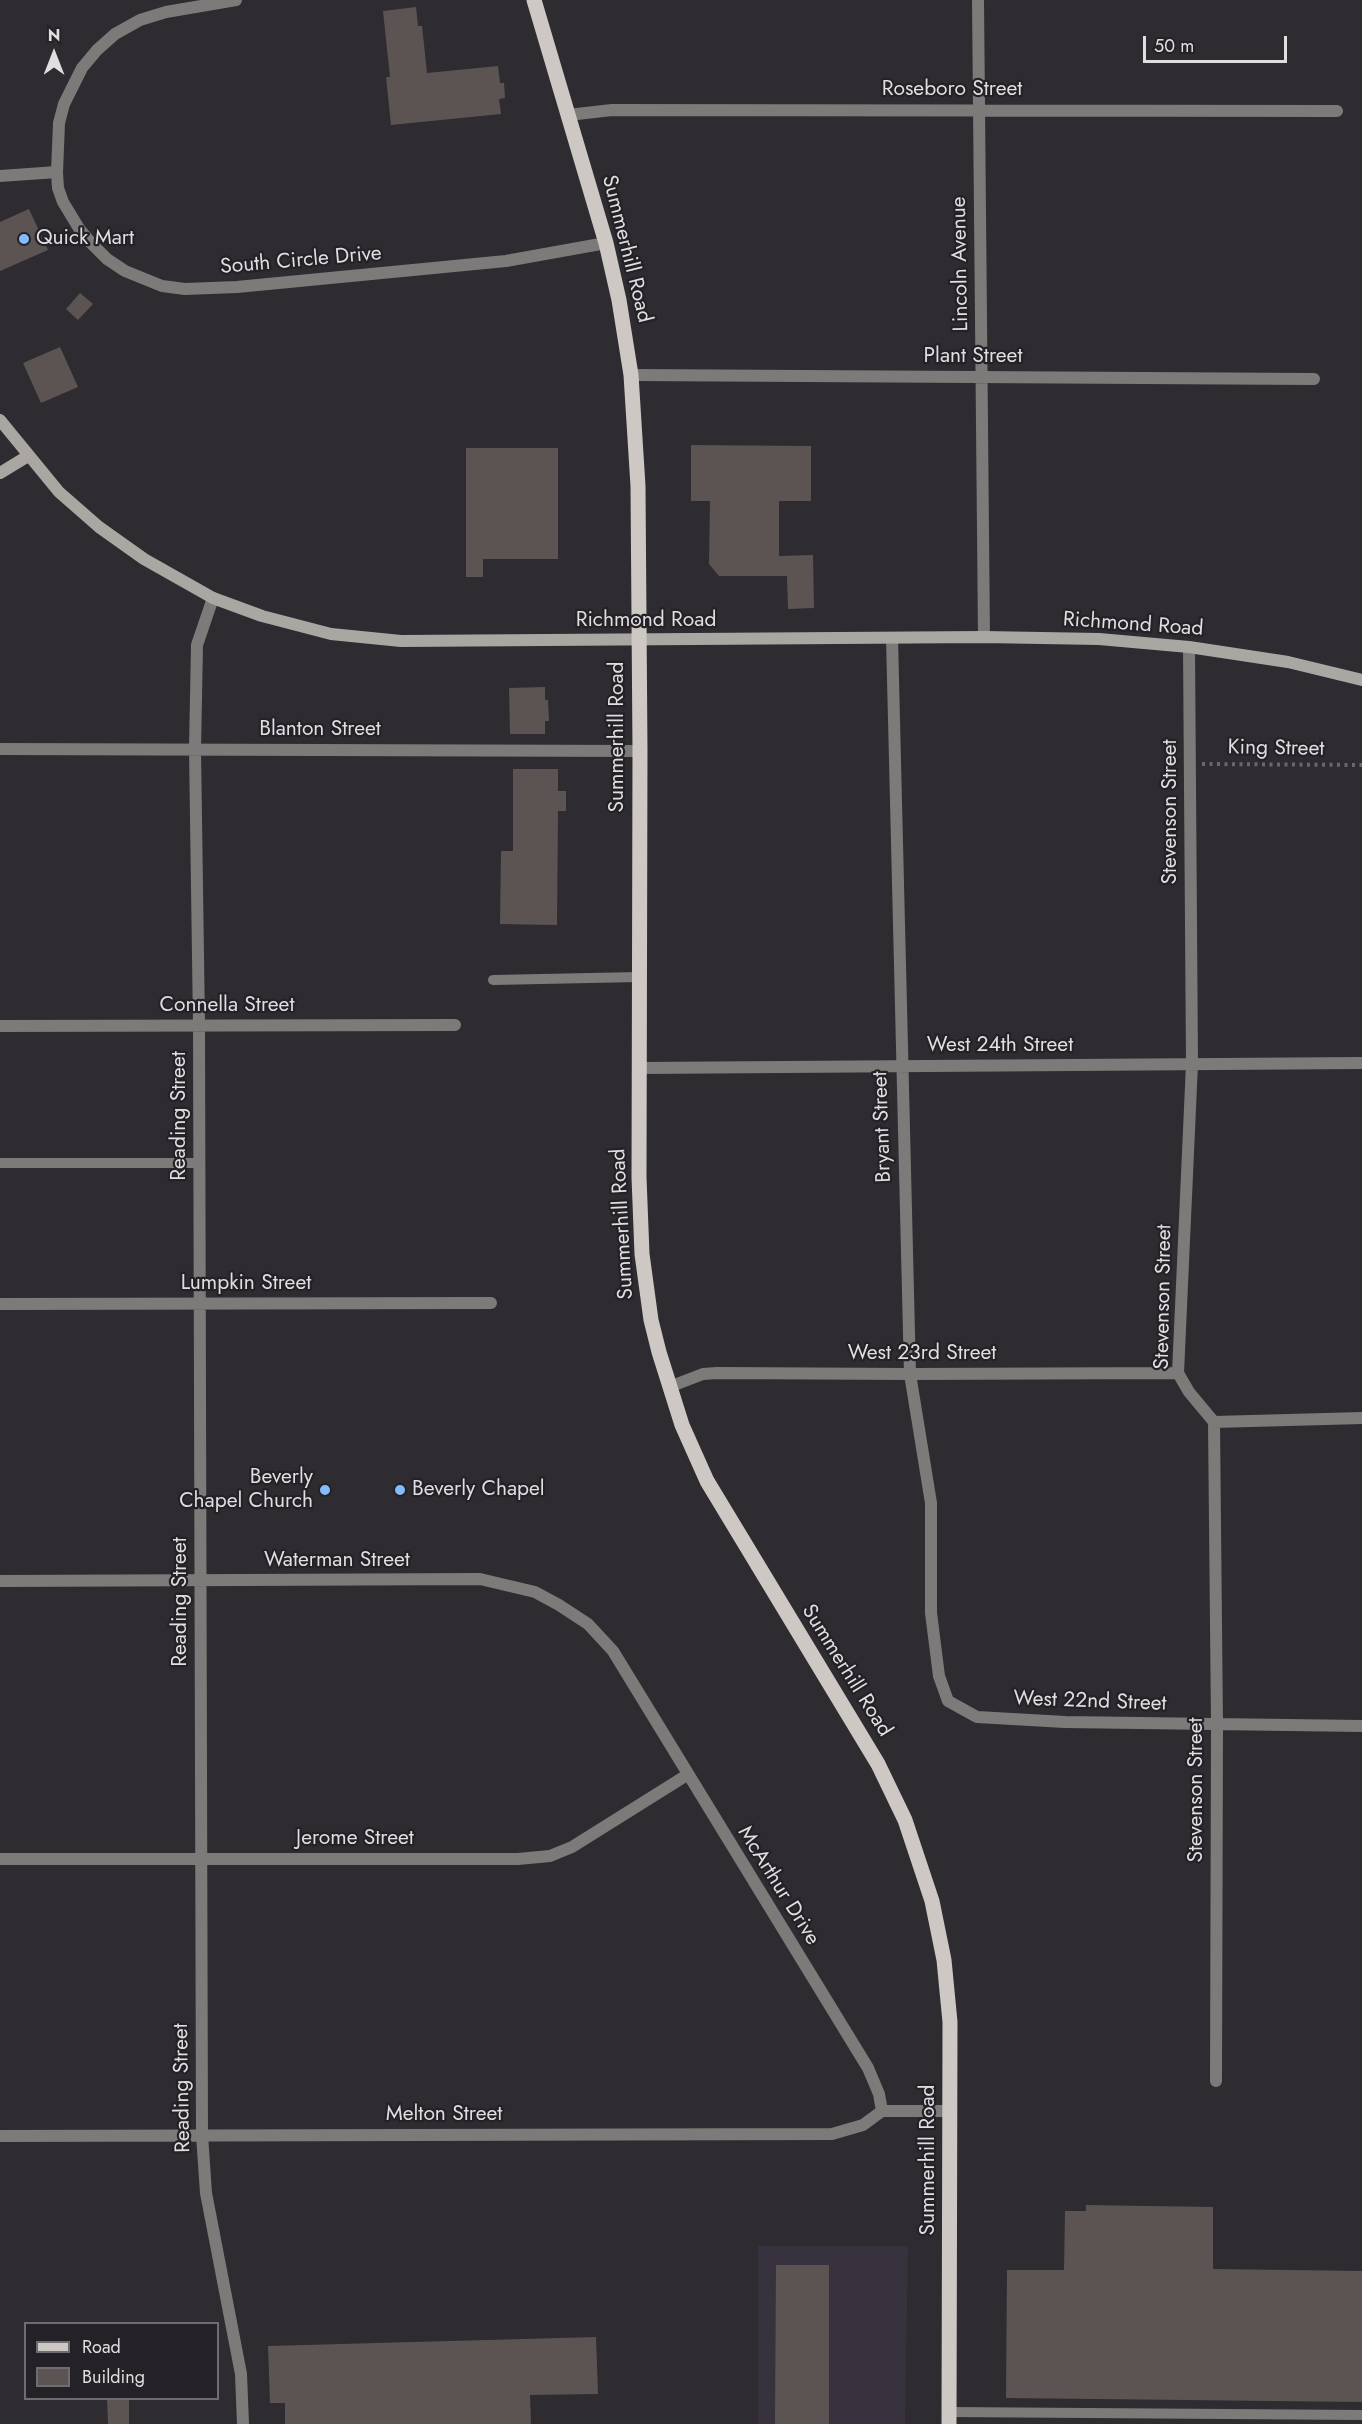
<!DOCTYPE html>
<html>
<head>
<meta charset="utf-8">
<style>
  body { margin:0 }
  #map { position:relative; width:1362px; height:2424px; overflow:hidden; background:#2e2c31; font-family:Jost,sans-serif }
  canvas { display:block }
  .legend { position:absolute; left:24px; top:2322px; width:195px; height:78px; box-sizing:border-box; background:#252227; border:2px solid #6f6d71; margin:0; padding:8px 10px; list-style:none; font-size:18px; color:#dfdee1 }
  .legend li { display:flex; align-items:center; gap:12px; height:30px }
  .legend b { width:30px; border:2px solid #6f6d71 }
  .north { position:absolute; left:24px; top:24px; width:60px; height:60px; -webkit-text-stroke:4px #252227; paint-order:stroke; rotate:0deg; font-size:16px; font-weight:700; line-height:24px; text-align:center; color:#dfdee1 }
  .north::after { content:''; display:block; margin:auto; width:21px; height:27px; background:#dfdee1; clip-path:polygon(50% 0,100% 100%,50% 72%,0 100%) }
  .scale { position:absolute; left:1143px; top:36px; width:144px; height:27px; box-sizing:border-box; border:3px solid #dfdee1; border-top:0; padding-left:8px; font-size:18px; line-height:21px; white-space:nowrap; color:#dfdee1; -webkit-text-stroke:4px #252227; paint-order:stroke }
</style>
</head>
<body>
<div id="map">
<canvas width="1362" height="2424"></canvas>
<ul class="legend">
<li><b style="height:8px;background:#cdc8c4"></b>Road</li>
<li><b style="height:16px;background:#5b5453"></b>Building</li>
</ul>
<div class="north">N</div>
<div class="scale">50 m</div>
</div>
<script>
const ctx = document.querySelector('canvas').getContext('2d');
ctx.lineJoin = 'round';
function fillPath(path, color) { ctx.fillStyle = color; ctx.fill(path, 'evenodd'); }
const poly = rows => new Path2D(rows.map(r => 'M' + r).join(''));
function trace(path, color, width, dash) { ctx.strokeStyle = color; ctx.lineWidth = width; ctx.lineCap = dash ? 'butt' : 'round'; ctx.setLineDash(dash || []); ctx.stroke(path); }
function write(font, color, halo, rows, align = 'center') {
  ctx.font = font + ' Jost,sans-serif'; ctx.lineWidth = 4.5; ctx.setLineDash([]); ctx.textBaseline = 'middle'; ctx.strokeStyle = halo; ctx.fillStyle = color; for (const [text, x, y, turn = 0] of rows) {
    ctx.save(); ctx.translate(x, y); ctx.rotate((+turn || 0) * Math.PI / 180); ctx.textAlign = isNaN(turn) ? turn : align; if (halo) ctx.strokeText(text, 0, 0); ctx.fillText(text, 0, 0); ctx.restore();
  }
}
fillPath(poly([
  [758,2246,908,2246,905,2424,758,2424]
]), '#37323d');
fillPath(poly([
  [416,7,418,26,422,26,427,73,498,66,500,83,504,83,505,98,499,99,501,114,391,125,386,77,390,77,383,11],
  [29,209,48,250,0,271,0,222],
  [80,293,93,304,78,320,66,309],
  [60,347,78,387,41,403,23,363],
  [691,445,811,446,811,501,779,501,779,556,813,555,814,608,788,609,787,576,719,576,709,564,710,501,691,501],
  [466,448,558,448,558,559,483,559,483,577,466,577],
  [545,687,545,700,548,700,549,721,545,721,545,734,510,734,509,688],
  [513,769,558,769,558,791,566,791,566,811,558,811,557,925,500,924,501,851,513,851],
  [1086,2205,1213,2207,1213,2269,1362,2271,1362,2402,1006,2398,1007,2270,1064,2270,1065,2211,1086,2211],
  [776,2265,829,2265,829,2424,775,2424],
  [596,2337,598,2394,530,2395,531,2424,285,2424,285,2403,270,2403,268,2346],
  [107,2399,129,2399,129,2424,108,2424]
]), '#5b5453');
trace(poly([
  [1202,764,1362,765]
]), '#69686c', 4, [3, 4.5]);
trace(poly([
  [493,980,639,977],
  [0,1163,199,1163],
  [949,2412,1362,2415]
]), '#7d7b79', 10);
trace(poly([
  [236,0,166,12,140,20,115,34,97,50,82,68,64,104,59,123,57,172,58,188,63,202,80,230,91,243,107,259,125,271,162,286,185,289,237,287,506,261,606,243],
  [978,0,984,637],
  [568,115,612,110,1337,111],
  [0,176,57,172],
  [631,375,1314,379],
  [213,598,197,645,195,749,199,1025,202,2135,206,2193,241,2374,243,2424],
  [892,638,910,1374,931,1503,931,1613,939,1676,948,1701,977,1717,1065,1722,1362,1726],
  [1189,647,1192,1064,1178,1373,1189,1392,1214,1422,1217,1725,1216,2081],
  [0,749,640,751],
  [0,1026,455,1025],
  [639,1068,1362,1063],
  [0,1304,491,1303],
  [669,1387,703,1374,717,1373,910,1374,1178,1373],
  [1214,1422,1362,1418],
  [0,1581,480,1579,535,1592,559,1605,588,1624,613,1651,868,2068,879,2094,882,2111],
  [0,1859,518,1859,550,1856,572,1847,687,1775],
  [882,2111,950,2111],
  [0,2136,832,2134,863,2125,882,2111]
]), '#7d7b79', 12);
trace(poly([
  [0,420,59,492,99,527,144,559,213,598,262,616,331,634,401,641,984,637,1099,639,1189,647,1288,662,1362,680],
  [0,473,28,456]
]), '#aaa7a3', 12);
trace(poly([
  [534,0,606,243,619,300,631,375,638,486,640,751,639,1177,642,1254,651,1320,659,1352,682,1425,707,1481,878,1764,905,1820,932,1901,944,1960,950,2022,949,2424]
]), '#cdc8c4', 15);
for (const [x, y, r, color] of [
  [24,239,6,"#86bbfb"],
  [325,1490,6,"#86bbfb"],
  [400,1490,6,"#86bbfb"]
]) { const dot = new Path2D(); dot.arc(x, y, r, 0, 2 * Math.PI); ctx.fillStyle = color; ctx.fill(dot); trace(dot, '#252227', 2); }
write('21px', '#dfdee1', '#252227', [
  ["Roseboro Street",952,90],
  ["Summerhill Road",626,249,76],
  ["South Circle Drive",301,261,-5],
  ["Lincoln Avenue",961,264,-91],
  ["Plant Street",973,357],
  ["Richmond Road",646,621],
  ["Richmond Road",1133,625,4],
  ["Blanton Street",320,730],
  ["Summerhill Road",618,737,-90],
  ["King Street",1276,749,1],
  ["Stevenson Street",1171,812,-90],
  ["Connella Street",227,1006],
  ["West 24th Street",1000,1046],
  ["Reading Street",180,1116,-90],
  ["Bryant Street",883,1127,-92],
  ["Summerhill Road",623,1224,-93],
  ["Lumpkin Street",246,1284],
  ["Stevenson Street",1164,1297,-89],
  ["West 23rd Street",922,1354],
  ["Waterman Street",337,1561],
  ["Reading Street",181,1602,-90],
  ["Summerhill Road",846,1671,58],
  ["West 22nd Street",1090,1702,2],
  ["Stevenson Street",1197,1790,-90],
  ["Jerome Street",355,1839],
  ["McArthur Drive",778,1886,58],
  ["Reading Street",183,2088,-91],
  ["Melton Street",444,2115],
  ["Summerhill Road",929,2160,-90]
]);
write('21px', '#dfdee1', '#252227', [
  ["Quick Mart",36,239],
  ["Beverly",313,1478,"right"],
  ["Chapel Church",313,1502,"right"],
  ["Beverly Chapel",412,1490]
], 'left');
</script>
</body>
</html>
